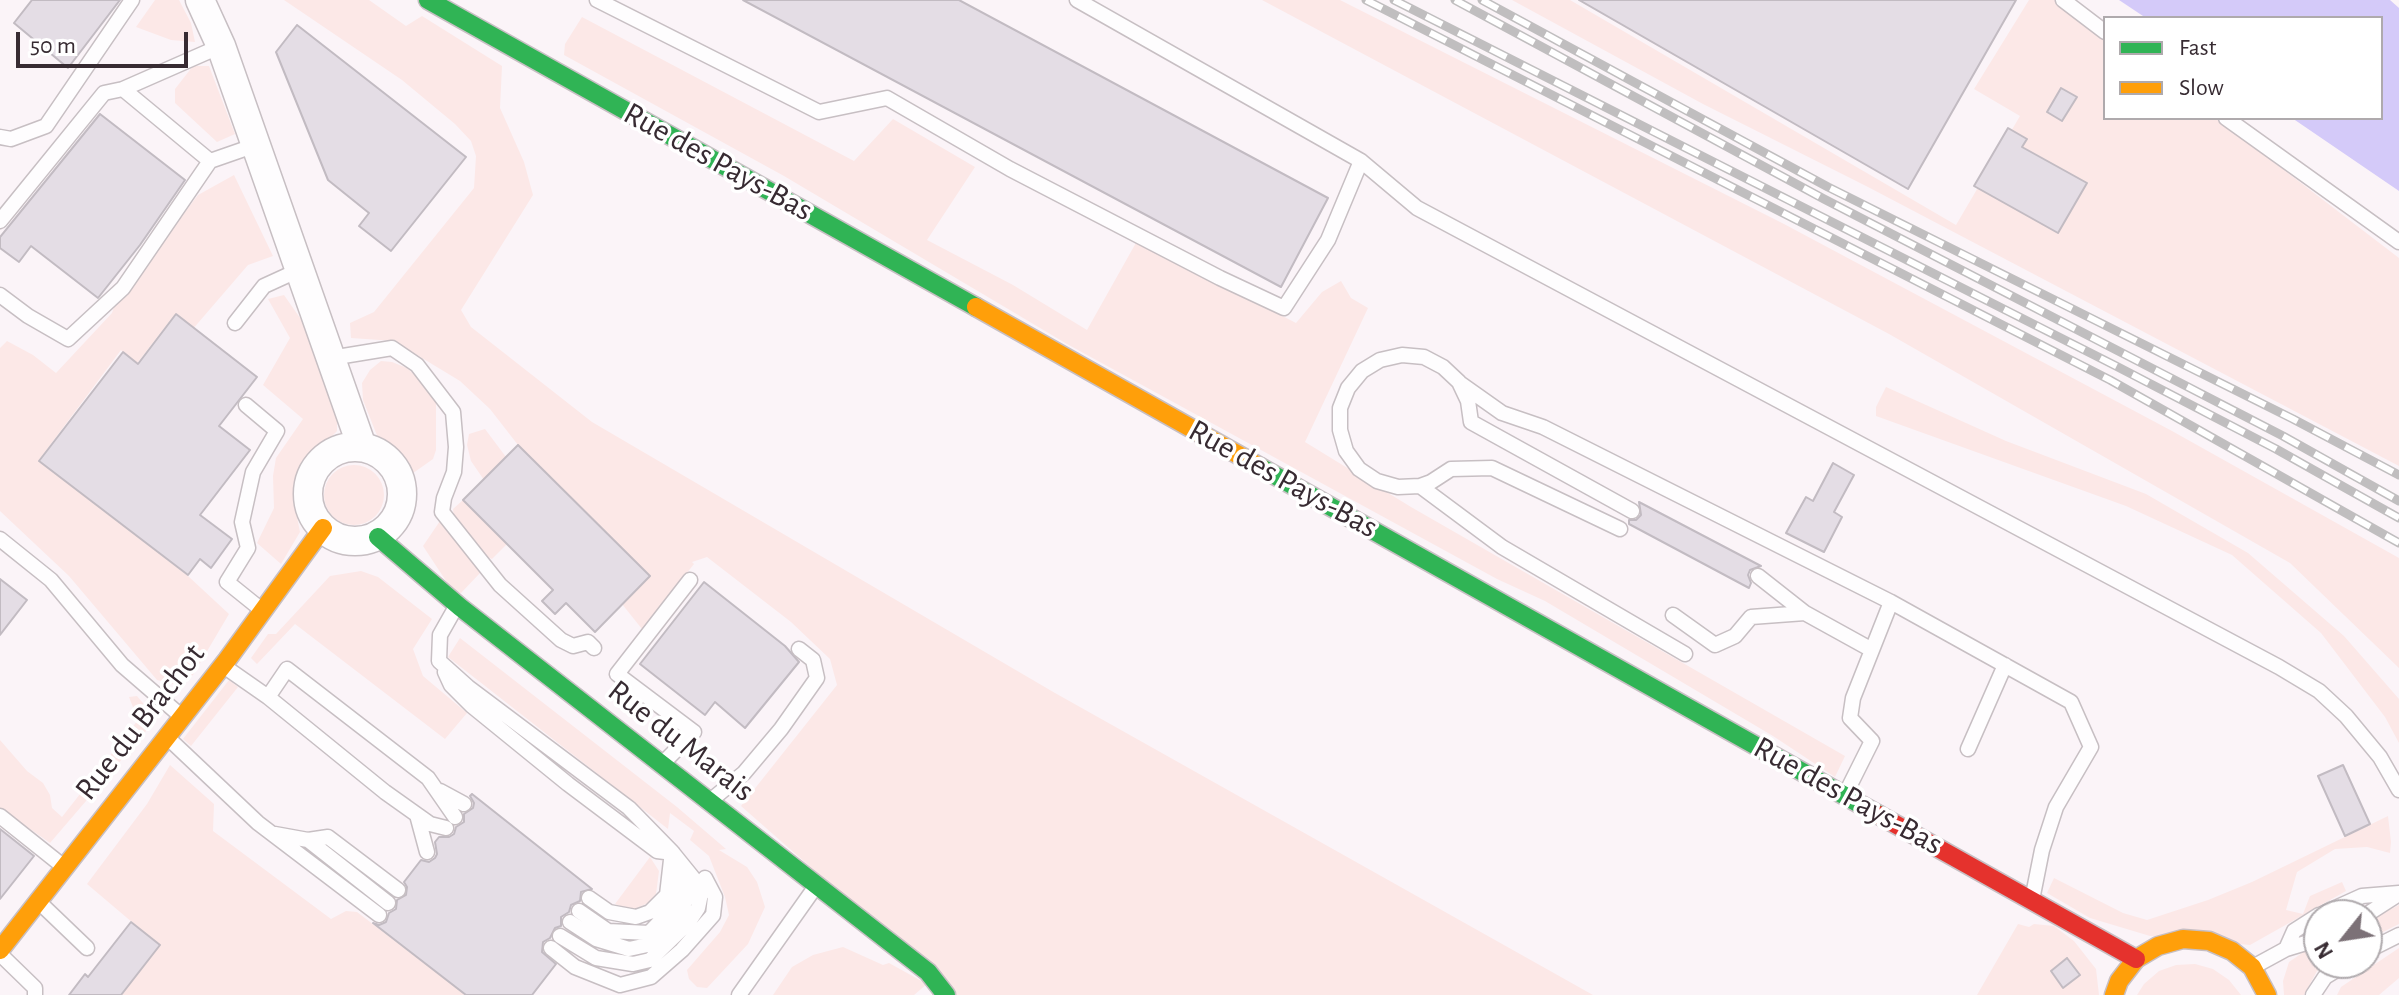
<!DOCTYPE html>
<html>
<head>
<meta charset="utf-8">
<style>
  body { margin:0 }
  #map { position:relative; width:2399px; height:995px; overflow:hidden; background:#fbf4f8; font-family:"Alegreya Sans",sans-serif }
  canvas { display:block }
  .legend { position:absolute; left:2103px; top:16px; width:280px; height:104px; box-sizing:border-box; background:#fff; border:2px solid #afaaad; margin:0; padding:10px 14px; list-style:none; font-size:24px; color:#372b32 }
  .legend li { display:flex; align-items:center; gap:16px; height:40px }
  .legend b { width:40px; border:2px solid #afaaad }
  .north { position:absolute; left:2303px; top:899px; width:80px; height:80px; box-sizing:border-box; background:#fff; border:2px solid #afaaad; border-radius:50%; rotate:240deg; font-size:22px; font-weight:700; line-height:32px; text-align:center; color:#372b32 }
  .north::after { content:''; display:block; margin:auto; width:28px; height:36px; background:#7c7177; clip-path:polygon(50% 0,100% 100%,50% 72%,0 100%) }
  .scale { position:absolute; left:16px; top:32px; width:172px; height:36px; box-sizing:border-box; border:4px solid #372b32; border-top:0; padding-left:10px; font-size:24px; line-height:28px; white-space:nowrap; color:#372b32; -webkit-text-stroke:6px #fff; paint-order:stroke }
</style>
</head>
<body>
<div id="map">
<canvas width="2399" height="995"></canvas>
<ul class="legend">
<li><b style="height:10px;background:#30b455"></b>Fast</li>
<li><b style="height:10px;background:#ff9f0a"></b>Slow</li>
</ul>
<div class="north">N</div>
<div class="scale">50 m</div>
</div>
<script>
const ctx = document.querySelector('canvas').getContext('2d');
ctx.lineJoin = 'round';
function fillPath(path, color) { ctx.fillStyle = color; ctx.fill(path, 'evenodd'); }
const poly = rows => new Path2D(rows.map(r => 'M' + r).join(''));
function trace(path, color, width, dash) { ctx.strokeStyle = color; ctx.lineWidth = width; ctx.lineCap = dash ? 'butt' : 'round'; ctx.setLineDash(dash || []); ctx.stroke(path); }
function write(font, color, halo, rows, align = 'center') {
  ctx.font = font + ' "Alegreya Sans",sans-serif'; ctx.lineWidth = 7; ctx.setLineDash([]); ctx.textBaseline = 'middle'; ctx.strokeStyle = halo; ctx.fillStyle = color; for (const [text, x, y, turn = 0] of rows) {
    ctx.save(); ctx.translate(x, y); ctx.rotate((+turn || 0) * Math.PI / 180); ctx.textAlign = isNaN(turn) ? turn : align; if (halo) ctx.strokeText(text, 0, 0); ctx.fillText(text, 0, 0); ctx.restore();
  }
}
fillPath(poly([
  [155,0,179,0,191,23,195,42,171,40,136,27],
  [284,0,369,0,406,26,422,16,502,66,500,108,524,162,533,195,461,310,471,327,592,422,1055,693,1593,995,956,995,741,806,837,685,830,659,791,622,707,557,692,562,694,564,642,629,622,604,649,576,518,445,490,409,460,381,394,341,351,338,350,323,374,312,474,188,476,156,471,141,455,124,402,80],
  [1262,0,1340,0,1784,224,2172,431,2399,558,2399,668,2290,563,1889,334],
  [1512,0,1570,0,1956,225,2020,116,1974,89,2029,0,2063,0,2105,33,2105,118,2216,118,2399,258,2399,466,1868,187,1703,104],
  [582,17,854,161,893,119,975,167,927,240,1013,285,1087,330,1137,241,1296,323,1322,292,1341,281,1351,298,1368,308,1305,442,1411,507,1845,756,1835,777,1773,736,1545,601,1497,579,1067,344,784,176,564,55,565,44],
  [193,66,209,66,235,134,217,142,175,103,175,89],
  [234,175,273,256,248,265,192,330,172,318,135,366,121,350,39,460,188,576,229,614,193,675,177,685,157,680,69,576,0,511,0,348,7,341,33,355,56,373,112,313,116,301,198,195],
  [284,295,314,338,337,411,337,431,300,470,294,502,300,532,281,564,257,543,274,508,273,476,276,458,303,419,263,385,290,338,268,299],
  [381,361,392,362,407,368,430,389,436,402,436,450,433,459,409,476,378,438,363,400,362,383,370,370],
  [1886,387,2006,441,2146,494,2248,553,2344,636,2399,699,2399,743,2385,717,2321,633,2232,555,2126,506,1876,416,1876,407],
  [485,429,506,457,484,480,471,461,467,445,469,434],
  '324 495a30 30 0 1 1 60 0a30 30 0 1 1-60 0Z',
  [463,500,508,543,492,559,480,554,454,518,453,509],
  [440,521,481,572,461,593,452,590,423,546],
  [361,571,378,577,432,619,413,649,423,676,467,713,445,739,295,624,257,664,251,658,268,634,276,634,330,576],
  [460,638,677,807,726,849,719,850,747,867,757,882,765,907,748,944,707,988,697,987,689,979,687,970,720,932,729,915,725,897,709,856,690,840,694,831,670,813,668,829,448,657],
  [229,680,238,687,191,746,183,739],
  [137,696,148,709,146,731,50,843,0,808,0,740,27,771,43,783,50,795,52,808,62,817,138,720,129,697],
  [170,765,214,804,213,831,331,919,346,911,357,912,466,995,121,995,159,945,87,884,147,804],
  [2388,816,2391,842,2390,853,2367,847,2335,849,2297,872,2286,910,2303,914,2310,896,2342,882,2346,891,2250,945,2150,936,2090,918,2047,893,2054,878,2123,913,2147,920,2208,900,2252,882],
  [650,857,659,871,656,894,648,903,635,909,627,909,615,904],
  [2399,905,2399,924,2367,940,2367,921],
  [2018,924,2029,927,2034,924,2054,926,2074,941,2096,969,2099,995,1977,995],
  [843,947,883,965,889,963,927,984,914,995,773,995,792,967,813,955],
  [2319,947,2319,963,2327,963,2317,971,2304,995,2284,995,2283,981,2289,962,2308,949],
  [2399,948,2399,978,2379,995,2337,995,2341,987],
  [2195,964,2213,969,2229,980,2241,995,2137,995,2144,984,2159,971,2176,965]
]), '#fce8e7');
fillPath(poly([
  [2119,0,2390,0,2399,8,2399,191,2292,118,2381,118,2381,18,2146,18]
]), '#d4caf9');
const building = poly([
  [32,0,120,0,68,68,14,23,32,0],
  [743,0,959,0,1328,198,1281,287,743,0],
  [1579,0,2016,0,1908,189,1579,0],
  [297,25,466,157,391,251,359,226,369,213,328,180,276,52,297,25],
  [2061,88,2077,97,2062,121,2047,112,2061,88],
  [100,114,185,180,140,245,98,298,31,246,19,262,0,248,0,237,100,114],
  [2008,128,2027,139,2022,147,2087,183,2058,233,1974,186,2008,128],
  [176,314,257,377,219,426,250,450,200,515,232,539,211,568,200,559,188,575,39,461,123,352,138,364,176,314],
  [518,445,650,576,595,632,566,603,555,614,542,601,553,590,463,500,518,445],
  [1833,463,1854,475,1834,512,1842,517,1824,552,1786,533,1806,497,1813,501,1833,463],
  [1639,502,1761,566,1750,570,1748,575,1751,583,1749,588,1629,524,1629,520,1636,520,1641,515,1639,502],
  [0,579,27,600,0,635,0,579],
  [704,582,785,646,799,662,745,728,715,702,705,715,640,664,704,582],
  [2343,765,2370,824,2345,836,2318,776,2343,765],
  [472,794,592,889,581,892,580,901,571,905,569,912,561,917,561,926,555,928,550,938,543,942,542,952,556,964,532,995,466,995,373,923,379,925,386,922,389,913,396,909,397,900,406,895,407,887,404,882,421,860,429,862,435,858,437,854,435,842,439,837,449,837,454,834,456,827,464,822,464,814,473,808,474,803,470,796,472,794],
  [0,829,34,856,0,899,0,829],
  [131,922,160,945,121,995,69,995,85,974,88,977,131,922],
  [2067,958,2080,975,2063,988,2051,971,2067,958]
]);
fillPath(building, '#e4dde5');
trace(building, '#c2bbc2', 2);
const lane = poly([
  [597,0,819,112,887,98,1010,169,1220,278,1284,308,1328,240,1361,161],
  [1077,0,1361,161,1417,208,2279,667,2319,691,2346,716,2380,757,2399,790],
  [2063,0,2105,32],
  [221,46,123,89,210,161,256,145],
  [2226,118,2399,242],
  [0,137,11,139,46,126,132,0],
  [0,221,104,93,123,89],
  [0,295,28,316,68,339,123,288,210,161],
  [235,323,264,286,299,270],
  [331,358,392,348,417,365,453,412,456,447,454,472,444,498,442,512,500,585,561,640,573,646,588,642,594,648],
  [1461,384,1502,413,1543,427,1891,602],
  [246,405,277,431,253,472,242,522,248,548,227,582,263,611],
  [1420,486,1502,547,1685,654],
  [1620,529,1492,468,1451,469,1431,482,1420,486,1398,487,1377,481,1359,469,1346,451,1340,430,1340,408,1348,388,1362,371,1380,360,1402,355,1424,357,1443,367,1459,382,1468,401,1471,422,1632,511],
  [0,539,51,580,122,665,181,716],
  [1758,576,1805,613],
  [457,605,440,635,439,661,468,687,629,808,672,852,702,889,698,908,688,923,650,960,633,964,596,958,560,936],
  [1673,615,1715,645,1735,636,1751,617,1805,613,1872,650],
  [225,667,268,697,287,669,428,778,455,817],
  [445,672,451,685,472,706,568,784,657,851,673,853],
  [268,697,385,792,430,824,446,828],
  [168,738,258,823,379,915],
  [1968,749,2005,665],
  [662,764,694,732,617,674,690,580],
  [440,791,464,804],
  [1845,795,1872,741,1850,718,1853,698,1891,602,2071,702,2091,747,2056,807,2042,850,2032,900],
  [710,801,744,773,781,729,817,678,813,660,799,649],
  [417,815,427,852],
  [0,816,64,867],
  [275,834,308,840,388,903],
  [308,840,328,837,398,890],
  [589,898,609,912,636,917,650,912,667,895,671,860],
  [39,902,87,948],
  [579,911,608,931,649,933,668,913,678,898,682,880,678,867],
  [2320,915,2362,896,2399,893],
  [2366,915,2399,894],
  [570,922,596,939,629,949,652,944,672,926,684,904,692,885,687,876],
  [551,948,575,967,620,985,651,977,682,950,713,915,715,897,705,878],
  [2286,949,2294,931,2319,915],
  [2367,951,2399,935],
  [0,954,35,988,35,995],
  [2253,967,2286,949,2319,939],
  [739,995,816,886],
  [2313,995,2325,977,2348,963]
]);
const street = poly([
  [200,0,221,46,362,447],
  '308 494a47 47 0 1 1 94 0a47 47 0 1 1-94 0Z'
]);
const fast = poly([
  [428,0,976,307],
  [1260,467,1879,815],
  [378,537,460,607,928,972,946,995]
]);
const slow = poly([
  [976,307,1260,467],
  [0,950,227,660,323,528],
  [2114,995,2119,981,2136,959,2158,946,2183,939,2209,941,2232,951,2252,967,2267,995]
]);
const jam = poly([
  [1879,815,2136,959]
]);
trace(lane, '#c7bfc3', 17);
trace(street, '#c7bfc3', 31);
trace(fast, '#c7bfc3', 21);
trace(slow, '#c7bfc3', 21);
trace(jam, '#c7bfc3', 21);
trace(lane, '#fefdfe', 14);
trace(street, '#fefdfe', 28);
trace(fast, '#30b455', 18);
trace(slow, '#ff9f0a', 18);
trace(jam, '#e5322d', 18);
const rail = poly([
  [1366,0,2110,380,2399,543],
  [1394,0,2116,366,2276,449,2399,518],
  [1455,0,1824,199,2283,436,2399,501],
  [1482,0,1828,187,2293,419,2399,475]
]);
trace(rail, '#c0bebf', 9);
trace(rail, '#fff', 6, [18]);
write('32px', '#372b32', '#fff', [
  ["Rue des Pays-Bas",718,162,29],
  ["Rue des Pays-Bas",1283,479,29],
  ["Rue du Brachot",140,722,-52],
  ["Rue du Marais",681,741,38],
  ["Rue des Pays-Bas",1848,796,29]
]);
</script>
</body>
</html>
